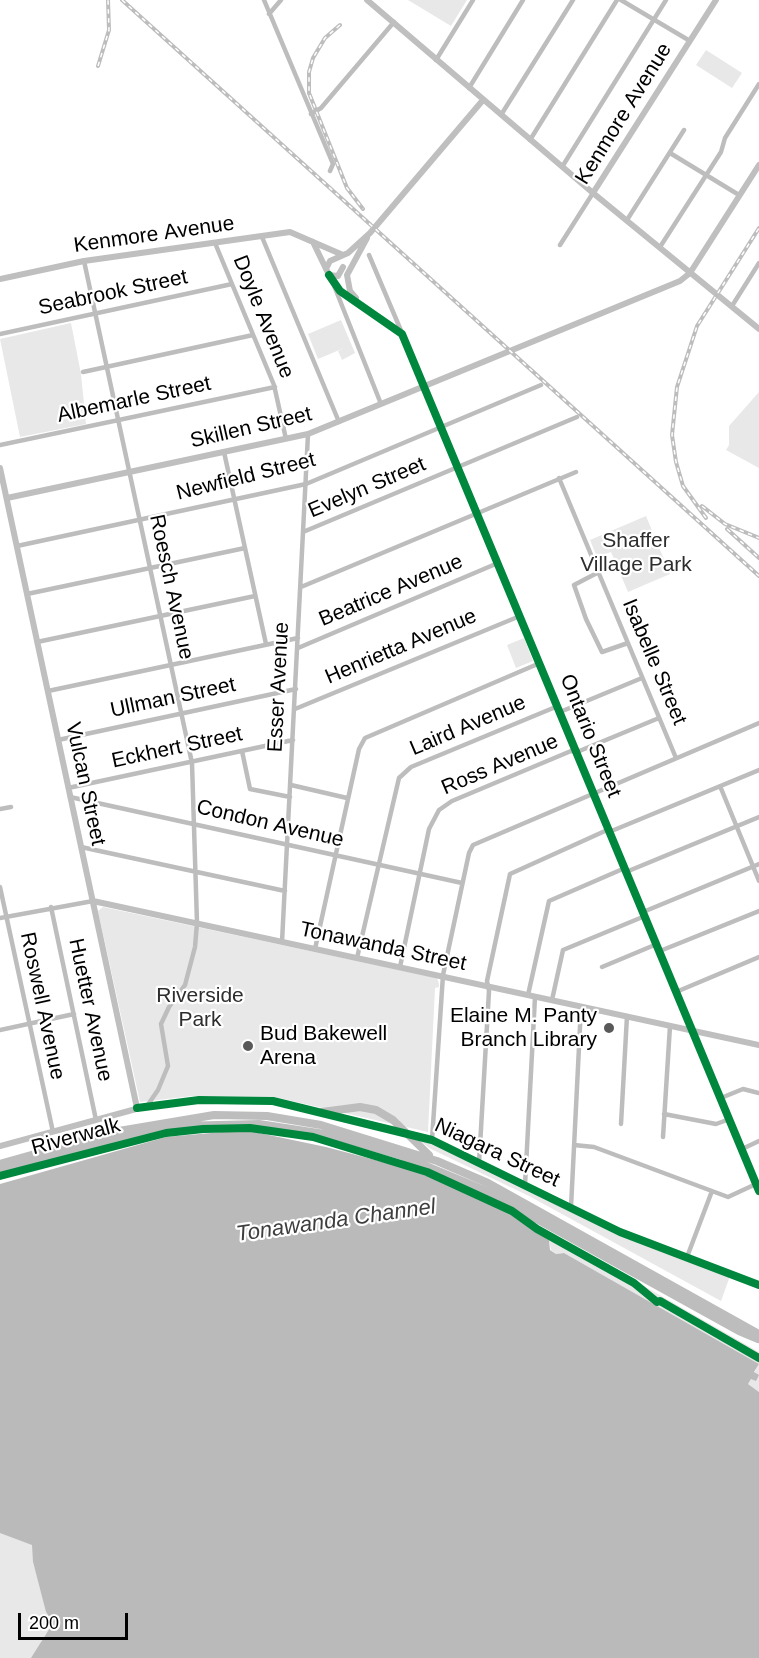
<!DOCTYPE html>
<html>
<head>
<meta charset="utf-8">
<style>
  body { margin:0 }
  #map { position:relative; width:759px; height:1658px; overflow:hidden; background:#fff; font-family:Helvetica,sans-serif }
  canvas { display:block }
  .scale { position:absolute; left:18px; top:1613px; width:110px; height:27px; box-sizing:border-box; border:3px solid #000; border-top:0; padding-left:8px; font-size:18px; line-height:21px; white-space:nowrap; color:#000; -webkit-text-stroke:4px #fff; paint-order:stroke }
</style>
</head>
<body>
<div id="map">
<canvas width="759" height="1658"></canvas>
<div class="scale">200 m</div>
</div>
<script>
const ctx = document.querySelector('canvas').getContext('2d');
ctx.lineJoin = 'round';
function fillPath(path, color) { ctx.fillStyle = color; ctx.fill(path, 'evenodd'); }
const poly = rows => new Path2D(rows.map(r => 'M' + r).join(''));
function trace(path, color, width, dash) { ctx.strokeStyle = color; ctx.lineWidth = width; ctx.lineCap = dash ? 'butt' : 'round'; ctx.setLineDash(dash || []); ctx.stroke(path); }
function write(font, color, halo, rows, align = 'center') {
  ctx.font = font + ' Helvetica,sans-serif'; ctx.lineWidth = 4.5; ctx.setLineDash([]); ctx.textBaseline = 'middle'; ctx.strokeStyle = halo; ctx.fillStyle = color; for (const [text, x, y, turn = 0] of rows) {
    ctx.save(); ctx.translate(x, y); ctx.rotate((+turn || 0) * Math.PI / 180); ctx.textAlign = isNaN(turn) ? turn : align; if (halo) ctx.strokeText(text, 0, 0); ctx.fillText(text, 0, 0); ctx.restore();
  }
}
fillPath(poly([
  [408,0,467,0,451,26],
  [706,50,742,73,732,88,696,65],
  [341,320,355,353,342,360,338,351,344,348,318,359,308,334],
  [71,323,81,374,86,424,20,437,0,339],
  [759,392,759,468,726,450,729,445,729,426],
  [646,516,670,574,628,592,611,552,597,557,590,540],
  [524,638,533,661,516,668,507,645],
  [103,907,437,978,439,984,439,987,435,988,428,1132,274,1097,193,1096,140,1102,98,911],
  [417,1139,432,1143,529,1190,730,1276,721,1301,529,1196,431,1149],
  [527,1219,759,1352,759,1392,748,1384,759,1364,564,1253,556,1254,551,1250,549,1240,525,1223],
  [0,1518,33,1545,33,1562,47,1614,53,1623,41,1642,40,1658,0,1658]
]), '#e8e8e8');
fillPath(poly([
  [245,1130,326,1147,428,1174,516,1216,549,1240,550,1250,556,1254,564,1253,759,1364,754,1372,759,1375,756,1381,751,1379,748,1384,759,1392,759,1658,31,1658,53,1623,46,1612,33,1562,32,1545,0,1533,0,1184,166,1137]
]), '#bababa');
trace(poly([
  [264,0,333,164,330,171],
  [621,0,690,41],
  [269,14,281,0],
  [436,60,473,0],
  [469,88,523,0],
  [311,114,321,108,394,22],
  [501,115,573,0],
  [530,140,617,0],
  [670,153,739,195],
  [562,167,666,0],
  [627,220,684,130],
  [262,237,339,422],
  [215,243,274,385,286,439],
  [560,245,593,193],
  [660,247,721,152,725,138,759,84],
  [369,255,402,333],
  [84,261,192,763,197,923,195,947,185,985,169,1007,161,1024,168,1066,158,1090,147,1106],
  [333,283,381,404],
  [732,306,759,263],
  [0,334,232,284],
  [83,372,253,335],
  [0,445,275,387],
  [224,452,266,644],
  [559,478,676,758],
  [303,532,577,417],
  [17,546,306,484,541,385],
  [599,572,574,585,586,619,602,652,628,643],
  [301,587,576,472],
  [27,594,245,548],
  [37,642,255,596],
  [298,648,498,563],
  [48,691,298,638],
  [295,709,520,616],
  [560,712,642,678],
  [58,740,296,689],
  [242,751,250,789,290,797],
  [291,785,347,798],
  [720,786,759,881],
  [68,788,293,740],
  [70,797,462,883],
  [0,809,11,807],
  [81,847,285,891],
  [626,872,759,817],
  [0,887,53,1132],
  [51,907,96,1120],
  [643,912,759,864],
  [0,918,93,901],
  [282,942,308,434],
  [315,949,359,749,365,738,540,663],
  [660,951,759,911],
  [357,958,399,778,411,767,558,706],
  [400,967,429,829,439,810,452,801,571,751,577,752,659,718],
  [602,967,657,944],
  [676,992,759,957],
  [528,995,549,901,625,868],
  [552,1000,563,950,645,916],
  [0,1030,74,1014],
  [721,1098,743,1089,759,1093],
  [664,1114,716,1124,730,1119],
  [621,1124,627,1016],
  [663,1137,670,1026],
  [432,1140,443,975,469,853,473,845,759,723],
  [574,1145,594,1147,728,1197,756,1184],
  [742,1149,759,1141],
  [479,1163,489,991,487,981,510,874,605,831,614,830,759,770],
  [525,1185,535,997],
  [571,1207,581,1007],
  [687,1257,712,1191]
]), '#bdbdbd', 4.5);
trace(poly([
  [367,0,593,193,759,329],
  [593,193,716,0],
  [313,242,329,275,338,276,343,267],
  [326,269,330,261,348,253,370,233,483,100],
  [329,275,340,291,402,334,759,1191],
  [0,279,84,261,290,232,343,255],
  [356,298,350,291,347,275,367,238],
  [0,468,137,1108],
  [7,498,308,434,680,281,690,273,759,165],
  [93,901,759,1045],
  [0,1146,147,1106,199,1100,273,1101,432,1140,620,1232,759,1285]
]), '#bfbfbf', 6);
trace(poly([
  [322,1112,360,1107,376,1110,393,1120,429,1155],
  [0,1164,113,1132,214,1115,267,1116,321,1125,437,1161,488,1183,759,1334],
  [0,1172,111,1140,177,1126,259,1124,331,1135,402,1156,486,1191,739,1331,758,1339]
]), '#bdbdbd', 8);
const rail = poly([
  [122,0,759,576],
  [340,25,325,38,313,58,309,72,309,93,347,188,363,209],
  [98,66,109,30,108,0],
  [702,506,725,524,759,538],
  [706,518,683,486,676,462,672,435,677,387,697,326,759,228],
  [727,529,759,558]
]);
trace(rail, '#bdbdbd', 4);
trace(rail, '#fff', 1.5, [4.5]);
trace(poly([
  [329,275,340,291,402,334,759,1191],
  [137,1108,199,1100,273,1101,432,1140,620,1232,759,1285],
  [0,1176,166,1133,203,1129,250,1128,313,1137,427,1172,512,1211,537,1229,634,1283,657,1302,660,1301,759,1358]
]), '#00873e', 8);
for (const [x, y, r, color] of [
  [609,1028,6,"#595959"],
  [248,1046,6,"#595959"]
]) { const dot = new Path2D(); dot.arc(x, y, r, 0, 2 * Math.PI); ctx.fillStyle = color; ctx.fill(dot); trace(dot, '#fff', 2); }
write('21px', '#000', '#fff', [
  ["Kenmore Avenue",624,114,-58],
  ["Kenmore Avenue",154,235,-8],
  ["Seabrook Street",113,293,-12],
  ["Doyle Avenue",263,317,68],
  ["Albemarle Street",134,400,-12],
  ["Skillen Street",251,428,-13],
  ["Newfield Street",246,477,-14],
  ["Evelyn Street",367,488,-23],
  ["Roesch Avenue",171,587,78],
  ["Beatrice Avenue",391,591,-23],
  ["Henrietta Avenue",401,647,-23],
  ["Isabelle Street",654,662,67],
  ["Esser Avenue",279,687,-87],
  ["Ullman Street",173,698,-12],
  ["Laird Avenue",468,726,-23],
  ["Ontario Street",590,736,68],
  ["Eckhert Street",177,748,-12],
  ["Ross Avenue",500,765,-23],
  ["Vulcan Street",85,784,78],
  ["Condon Avenue",270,824,13],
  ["Tonawanda Street",383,947,12],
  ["Roswell Avenue",42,1006,78],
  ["Huetter Avenue",90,1010,78],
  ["Riverwalk",76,1137,-15],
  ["Niagara Street",497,1153,25]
]);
write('21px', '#2d2d2d', '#fff', [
  ["Shaffer",636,541],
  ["Village Park",636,565],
  ["Riverside",200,996],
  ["Park",200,1020]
]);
write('21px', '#000', '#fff', [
  ["Elaine M. Panty",597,1016],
  ["Branch Library",597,1040],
  ["Bud Bakewell",260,1034,"left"],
  ["Arena",260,1058,"left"]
], 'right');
write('italic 22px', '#3e3e3e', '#fff', [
  ["Tonawanda Channel",336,1221,-8]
]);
</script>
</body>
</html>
